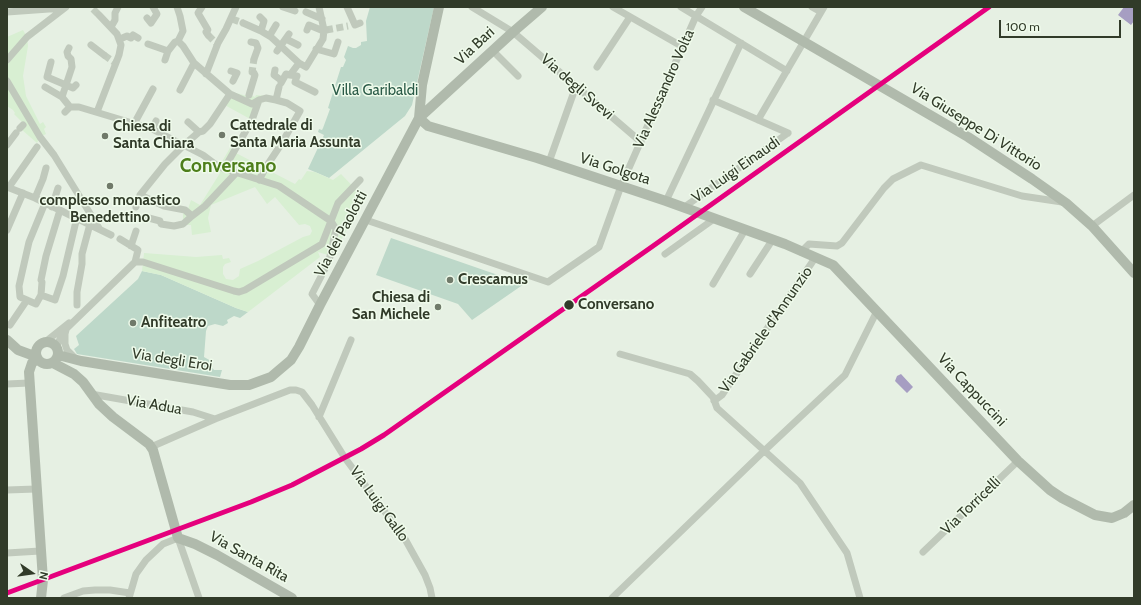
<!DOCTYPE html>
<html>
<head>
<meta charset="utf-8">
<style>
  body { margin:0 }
  #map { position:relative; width:1141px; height:605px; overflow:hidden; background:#e6f0e3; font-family:Cabin,sans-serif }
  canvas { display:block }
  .frame { position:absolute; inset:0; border:8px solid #313b29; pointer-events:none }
  .north { position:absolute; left:12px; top:553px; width:40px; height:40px; -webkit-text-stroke:3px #effbeb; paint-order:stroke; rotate:103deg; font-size:11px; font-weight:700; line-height:16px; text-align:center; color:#313b29 }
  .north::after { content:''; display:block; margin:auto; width:14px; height:18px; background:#313b29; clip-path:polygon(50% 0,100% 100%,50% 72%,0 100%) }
  .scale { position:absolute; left:999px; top:20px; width:122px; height:18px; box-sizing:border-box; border:2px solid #313b29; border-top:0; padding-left:5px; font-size:12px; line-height:14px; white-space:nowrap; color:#313b29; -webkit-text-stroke:3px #effbeb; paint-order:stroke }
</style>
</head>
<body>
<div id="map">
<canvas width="1141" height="605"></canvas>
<div class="frame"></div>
<div class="north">N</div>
<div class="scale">100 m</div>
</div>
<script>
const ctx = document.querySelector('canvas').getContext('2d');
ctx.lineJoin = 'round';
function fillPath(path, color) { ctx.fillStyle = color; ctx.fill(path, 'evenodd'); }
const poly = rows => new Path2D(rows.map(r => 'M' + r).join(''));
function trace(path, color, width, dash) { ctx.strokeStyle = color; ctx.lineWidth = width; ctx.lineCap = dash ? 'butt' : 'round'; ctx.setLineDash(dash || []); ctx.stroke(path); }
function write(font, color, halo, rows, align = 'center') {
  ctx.font = font + ' Cabin,sans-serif'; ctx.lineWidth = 3; ctx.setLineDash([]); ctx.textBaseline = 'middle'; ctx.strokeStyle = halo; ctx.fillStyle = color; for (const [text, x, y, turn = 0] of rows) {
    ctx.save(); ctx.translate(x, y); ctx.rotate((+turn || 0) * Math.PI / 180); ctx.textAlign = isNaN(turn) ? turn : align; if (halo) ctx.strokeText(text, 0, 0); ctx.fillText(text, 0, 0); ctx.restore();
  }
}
fillPath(poly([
  [370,7,434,7,412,105,405,116,329,178,308,169,324,135,318,132,319,129,322,130,323,128,330,109,328,108,341,67,343,67,346,60,344,57,348,46,353,48,356,48,361,45,361,42,367,41,366,21],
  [391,238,524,284,472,320,458,304,376,275],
  [142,271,161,275,236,308,248,312,240,318,234,316,227,320,228,323,223,326,215,324,208,326,206,331,204,357,211,361,210,365,214,370,222,370,220,377,77,354,74,349,79,345,76,336,138,279]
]), '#bdd8c9');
fillPath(poly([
  [23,30,27,37,28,46,23,76,26,96,40,124,43,122,46,127,44,129,46,134,40,137,37,143,21,129,23,125,21,121,14,114,15,113,13,110,7,106,7,37],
  [229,91,247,96,251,95,255,97,256,95,267,96,263,100,252,120,221,103],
  [230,148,236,153,261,166,269,168,270,171,295,184,299,179,301,180,307,171,315,172,333,180,341,174,364,198,336,249,332,247,328,255,318,252,320,257,248,312,236,308,161,275,142,271,144,253,196,257,222,255,223,259,229,258,231,262,225,264,223,267,223,274,226,279,233,280,239,276,240,269,258,261,303,237,310,235,312,231,310,226,305,224,299,225,275,197,267,204,255,187,211,205,208,218,211,232,192,235,191,225,183,225,183,212,188,209,191,200,200,205,220,173,217,170]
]), '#d8efd2');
fillPath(poly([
  [1124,7,1134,7,1134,21,1131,25,1118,15],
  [901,374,913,387,907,393,895,381,897,376]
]), '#a69ec2');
trace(poly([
  [93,9,99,15],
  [232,19,243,23],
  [326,30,348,26],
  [208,35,216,43],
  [104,55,114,62],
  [254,73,252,72,254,59]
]), '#c2ccbe', 7, [7, 3.5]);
trace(poly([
  [202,7,198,13,208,30,206,32,208,35],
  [283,7,295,11],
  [347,7,355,25,360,23],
  [472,7,513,32,641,142],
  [613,7,683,47],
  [681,7,787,71],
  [812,7,821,12],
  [7,12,49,9,61,9],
  [306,12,322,19],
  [147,18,151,23,157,14,153,7],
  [243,23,261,31,264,21,260,17],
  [111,27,115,20,115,13,118,7],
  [307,30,309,25,321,30,326,30],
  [261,31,271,37,299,63],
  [270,35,276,25],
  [120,39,127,36,131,38,133,35,138,38],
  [286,39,298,45],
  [178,41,183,46,194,63,230,94,252,104,259,100,266,98,276,100,287,103,300,111,283,141,282,143,266,167,259,180],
  [251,42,256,43,258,48,254,59],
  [148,44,168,51],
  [91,45,104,55],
  [69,48,67,52,68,56,71,59,72,67,62,97,70,107],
  [316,49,334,54,338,42],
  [492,50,518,76],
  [277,51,289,34],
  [7,60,27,37,66,7],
  [165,60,168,51,175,42,178,41,183,31,180,16,177,7],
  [51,62,47,77,73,88,76,85],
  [597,67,630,17],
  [275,70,274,75,282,81],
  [231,71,237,73,233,81],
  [206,74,218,43,226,29,236,7],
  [290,75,297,76,295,82,315,92],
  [7,81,40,137,54,155,99,228],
  [281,83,286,74,290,75,299,63,306,67,323,39,324,30,319,7],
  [45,87,62,97],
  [180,90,194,63],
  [249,95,255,75,254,73],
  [276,100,279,87],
  [713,100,788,133],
  [65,112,70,107,79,107,152,129,203,155,219,167,279,186,331,221,336,229,329,261,312,294,320,305],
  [97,112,119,55,121,45,117,34,99,15],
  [758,120,824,7],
  [188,122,199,132],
  [134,124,153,89],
  [20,128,23,125],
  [152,129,156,121],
  [7,145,16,133],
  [549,162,576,86],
  [224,169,252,120,259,100],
  [7,187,35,198,111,235],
  [9,187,37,147],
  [140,195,164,206,185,210,192,216,205,206,236,173],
  [35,198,43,179,46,168],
  [666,201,741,43],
  [45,203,29,242,19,286,20,297,36,304,41,295,42,282,41,280,46,256,60,210],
  [52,207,58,188],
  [136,207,140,195,165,164,184,145,199,132,203,131,210,124,230,94],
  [683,208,788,133],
  [145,217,160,221,161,224,174,226,183,224,192,216],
  [366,220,548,282,599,247,621,186,696,16,702,7],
  [1092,226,1134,195],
  [7,230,23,193],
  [120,239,138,250,135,262],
  [131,246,136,231],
  [801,252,809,244,837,246,842,243,884,188,893,179,921,165,1022,196,1062,202],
  [665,254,714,219],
  [135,262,143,262,234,291,239,292,245,290,322,244,338,203,360,180],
  [750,274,773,239],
  [713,284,745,230],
  [41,295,55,300,63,276,77,217],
  [77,305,77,292,82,264,82,254,90,224],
  [10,325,27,300],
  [66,330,65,334,65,344,67,350,76,359],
  [44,343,69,323],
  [56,347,62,335,67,328,135,262],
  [620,354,690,374,698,381,713,397,717,408,800,483,847,553,860,598],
  [7,384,29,383],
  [91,394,193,412,215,419],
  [714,401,722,395,815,258],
  [319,417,351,340],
  [151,447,215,419,290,390,296,390,302,392,312,405,345,458,405,539,425,575,430,588,432,598],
  [7,490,36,489],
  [923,552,1018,461],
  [7,553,40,551],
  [64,598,83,591,95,590,110,590,130,593],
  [129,598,136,574,146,560,163,544,178,538,199,598],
  [612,598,764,451,845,375,877,311]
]), '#c0c9bc', 7);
trace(poly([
  [439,7,422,85,419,118,428,126,537,158,666,201,785,244,833,265,1018,461,1050,490,1062,498,1095,515,1112,518,1124,513,1134,505],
  [744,7,968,137,1032,179,1066,203,1092,226,1134,273],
  [7,340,18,350,37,357],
  '36 353a11 11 0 1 1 22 0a11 11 0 1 1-22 0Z',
  [58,355,81,361,230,385,249,385,271,377,278,371,291,360,299,347,320,305,419,118,513,32,542,7],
  [37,359,32,363,29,372,43,580,41,598],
  [53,363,74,374,83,382,99,404,113,417,149,444,153,450,178,538,195,544,217,555,292,598]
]), '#b0baac', 10);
trace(poly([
  [7,593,251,502,292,485,361,449,384,435,653,246,989,7]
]), '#e5007d', 5);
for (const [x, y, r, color] of [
  [222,135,4,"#707a6a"],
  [105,136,4,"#707a6a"],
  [110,186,4,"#707a6a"],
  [450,280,4,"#707a6a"],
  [569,305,5.5,"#313b29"],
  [438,307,4,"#707a6a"],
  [133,323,4,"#707a6a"]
]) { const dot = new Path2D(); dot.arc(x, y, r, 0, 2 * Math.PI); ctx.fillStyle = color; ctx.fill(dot); trace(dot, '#effbeb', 1.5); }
write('15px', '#313b29', '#effbeb', [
  ["Via Bari",475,46,-43],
  ["Via degli Svevi",577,87,41],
  ["Via Alessandro Volta",664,89,-66],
  ["Via Giuseppe Di Vittorio",976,127,32],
  ["Via Golgota",615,169,18],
  ["Via Luigi Einaudi",736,170,-35],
  ["Via dei Paolotti",341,234,-62],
  ["Via Gabriele d'Annunzio",766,330,-55],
  ["Via degli Eroi",172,360,9],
  ["Via Cappuccini",972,390,47],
  ["Via Adua",154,405,10],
  ["Via Luigi Gallo",379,504,54],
  ["Via Torricelli",971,506,-44],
  ["Via Santa Rita",249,557,29]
]);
write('15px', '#2b5b48', '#effbeb', [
  ["Villa Garibaldi",375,91]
]);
write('bold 15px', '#313b29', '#effbeb', [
  ["Cattedrale di",230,126],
  ["Santa Maria Assunta",230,143],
  ["Chiesa di",113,127],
  ["Santa Chiara",113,144],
  ["complesso monastico",110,201,"center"],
  ["Benedettino",110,218,"center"],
  ["Crescamus",458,280],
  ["Chiesa di",430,298,"right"],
  ["San Michele",430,315,"right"],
  ["Anfiteatro",141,323]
], 'left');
write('bold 15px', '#313b29', '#effbeb', [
  ["Conversano",578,305]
], 'left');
write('bold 19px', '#4d7e1a', '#effbeb', [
  ["Conversano",228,166]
]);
</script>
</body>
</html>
